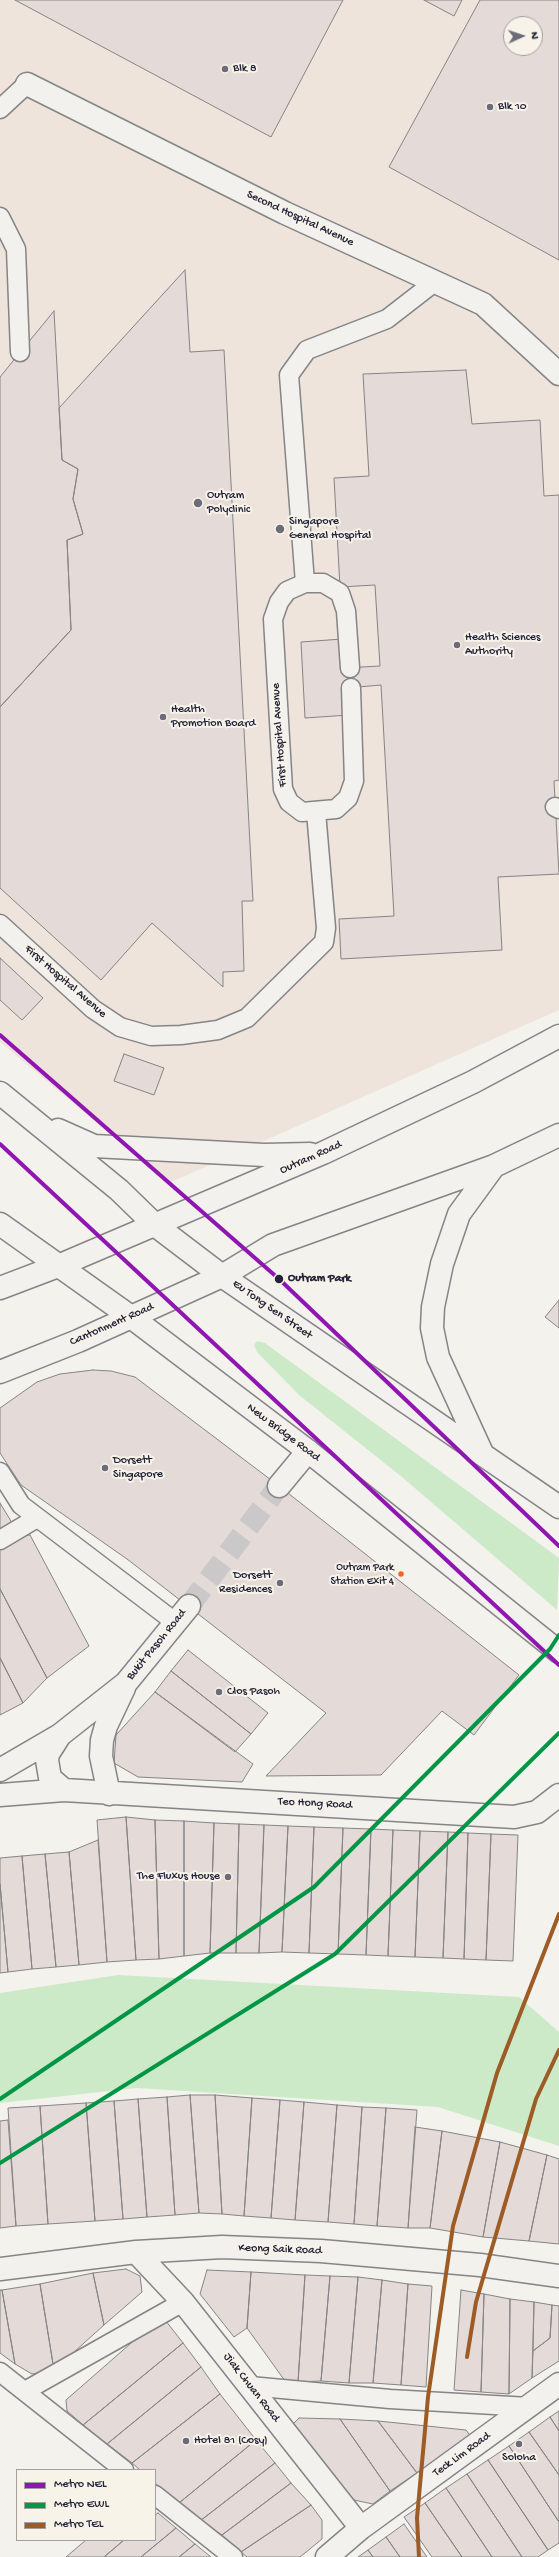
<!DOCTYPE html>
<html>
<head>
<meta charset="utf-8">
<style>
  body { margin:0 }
  #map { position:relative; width:559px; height:2557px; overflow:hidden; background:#f4f2ec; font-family:"Gochi Hand",sans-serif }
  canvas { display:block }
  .legend { position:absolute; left:16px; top:2469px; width:140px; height:72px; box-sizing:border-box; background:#f7f3e8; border:1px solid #a29fa3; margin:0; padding:5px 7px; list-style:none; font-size:12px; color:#22223b }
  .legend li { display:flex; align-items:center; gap:8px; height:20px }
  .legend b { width:20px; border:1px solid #a29fa3 }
  .north { position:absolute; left:503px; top:16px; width:40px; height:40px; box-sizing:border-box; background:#f7f3e8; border:1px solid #a29fa3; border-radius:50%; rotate:87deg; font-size:11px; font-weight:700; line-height:16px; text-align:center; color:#22223b }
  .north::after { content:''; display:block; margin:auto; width:14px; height:18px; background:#6c6b79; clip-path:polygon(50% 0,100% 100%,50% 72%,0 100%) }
</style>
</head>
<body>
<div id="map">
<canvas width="559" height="2557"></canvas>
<ul class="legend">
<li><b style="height:5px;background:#9016b2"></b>Metro NEL</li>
<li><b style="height:5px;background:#009645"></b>Metro EWL</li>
<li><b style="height:5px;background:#9d5b25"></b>Metro TEL</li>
</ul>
<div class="north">N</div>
</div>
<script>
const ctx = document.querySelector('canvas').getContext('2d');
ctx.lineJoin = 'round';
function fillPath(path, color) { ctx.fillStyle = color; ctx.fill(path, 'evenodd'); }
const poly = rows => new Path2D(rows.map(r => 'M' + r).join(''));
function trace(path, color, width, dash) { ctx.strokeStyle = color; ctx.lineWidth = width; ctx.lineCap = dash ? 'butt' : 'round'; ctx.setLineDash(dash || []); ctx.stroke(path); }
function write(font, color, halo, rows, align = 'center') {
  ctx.font = font + ' "Gochi Hand",sans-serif'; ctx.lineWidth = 4; ctx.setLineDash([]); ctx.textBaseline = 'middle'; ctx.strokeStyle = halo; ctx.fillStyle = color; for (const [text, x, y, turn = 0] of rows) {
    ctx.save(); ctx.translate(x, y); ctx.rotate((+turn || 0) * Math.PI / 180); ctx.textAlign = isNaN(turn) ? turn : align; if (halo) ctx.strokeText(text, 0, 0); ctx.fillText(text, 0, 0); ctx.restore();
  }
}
fillPath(poly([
  [0,0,559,0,559,1010,169,1183,0,1042],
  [511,24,535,24,535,48,511,48]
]), '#eee4dc');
fillPath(poly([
  [257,1341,265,1343,559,1558,557,1610,402,1477,299,1395,257,1352,254,1345],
  [118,1975,519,1997,559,2032,559,2146,438,2107,137,2088,0,2103,0,1993]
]), '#cceac7');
const building = poly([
  [15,0,343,0,271,137,15,0],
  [424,0,462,0,454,16,424,0],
  [480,0,559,0,559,260,389,167,480,0],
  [511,24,535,24,535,48,511,48,511,24],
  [185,270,190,352,224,350,253,901,242,901,244,971,223,972,223,987,152,923,101,980,0,888,0,707,71,630,67,540,83,534,73,499,78,469,62,460,59,408,185,270],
  [54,311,62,460,78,469,73,499,83,534,67,540,71,630,0,707,0,377,54,311],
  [466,370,472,424,540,420,544,496,559,495,559,780,554,781,559,874,498,877,502,950,341,959,339,919,394,916,381,685,347,688,349,715,305,718,301,642,342,639,344,668,380,666,375,585,340,587,334,478,369,476,363,374,466,370],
  [0,958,43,998,22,1020,0,1000,0,958],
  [124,1054,164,1068,154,1095,114,1081,124,1054],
  [559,1300,559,1328,545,1317,559,1300],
  [93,1370,111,1371,135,1377,279,1486,519,1675,474,1735,442,1711,381,1775,266,1776,326,1713,127,1559,21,1485,0,1453,0,1408,37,1382,60,1374,93,1370],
  [0,1503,14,1526,0,1534,0,1503],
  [30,1535,89,1646,47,1678,0,1589,0,1547,14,1538,30,1535],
  [0,1589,47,1678,23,1703,0,1658,0,1589],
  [188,1650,268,1713,251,1734,171,1671,188,1650],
  [0,1658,23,1703,0,1715,0,1658],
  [171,1671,251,1734,235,1752,155,1692,171,1671],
  [155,1692,253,1764,242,1782,138,1777,114,1763,116,1735,155,1692],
  [126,1817,155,1820,159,1959,136,1960,126,1817],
  [126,1817,136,1960,107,1962,97,1820,126,1817],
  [155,1820,184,1821,184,1956,159,1959,155,1820],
  [184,1821,214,1823,210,1953,184,1956,184,1821],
  [214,1823,239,1824,236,1953,210,1953,214,1823],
  [239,1824,264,1825,259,1953,236,1953,239,1824],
  [264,1825,288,1826,282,1952,259,1953,264,1825],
  [288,1826,314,1827,309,1953,282,1952,288,1826],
  [314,1827,343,1828,338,1954,309,1953,314,1827],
  [343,1828,371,1829,366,1955,338,1954,343,1828],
  [371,1829,393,1830,388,1956,366,1955,371,1829],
  [393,1830,420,1831,415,1957,388,1956,393,1830],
  [420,1831,448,1832,443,1958,415,1957,420,1831],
  [448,1832,468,1833,464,1959,443,1958,448,1832],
  [468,1833,491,1834,486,1960,464,1959,468,1833],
  [491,1834,518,1835,513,1961,486,1960,491,1834],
  [98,1840,107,1962,79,1965,69,1852,98,1840],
  [69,1852,79,1965,56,1967,45,1854,69,1852],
  [45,1854,56,1967,32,1969,22,1856,45,1854],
  [22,1856,32,1969,8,1972,0,1884,0,1858,22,1856],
  [0,1884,8,1972,0,1973,0,1884],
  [190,2095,199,2213,175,2215,167,2097,190,2095],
  [190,2095,215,2095,222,2214,199,2213,190,2095],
  [215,2095,252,2098,244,2216,222,2214,215,2095],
  [167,2097,175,2215,147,2217,138,2099,167,2097],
  [252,2098,280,2100,271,2218,244,2216,252,2098],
  [138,2099,147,2217,123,2219,114,2101,138,2099],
  [280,2100,304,2102,295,2220,271,2218,280,2100],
  [114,2101,123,2219,95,2221,86,2103,114,2101],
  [304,2102,337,2105,328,2222,295,2220,304,2102],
  [86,2103,95,2221,48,2224,40,2106,86,2103],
  [337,2105,362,2107,354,2224,328,2222,337,2105],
  [40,2106,48,2224,16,2226,8,2108,40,2106],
  [362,2107,386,2108,377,2226,354,2224,362,2107],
  [386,2108,417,2110,408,2228,377,2226,386,2108],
  [8,2120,16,2226,0,2228,0,2121,8,2120],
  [415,2127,442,2131,430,2228,408,2228,415,2127],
  [442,2131,500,2142,483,2237,430,2228,442,2131],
  [500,2142,547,2155,529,2241,483,2237,500,2142],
  [547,2155,559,2159,559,2244,529,2241,547,2155],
  [126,2269,140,2276,142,2292,104,2325,93,2273,126,2269],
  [207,2270,251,2272,247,2328,234,2337,200,2294,207,2270],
  [251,2272,305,2275,298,2382,285,2381,247,2328,251,2272],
  [93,2273,104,2325,54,2370,40,2284,93,2273],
  [305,2275,330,2276,321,2381,298,2382,305,2275],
  [330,2276,358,2277,349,2383,321,2381,330,2276],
  [358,2277,382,2280,373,2383,349,2383,358,2277],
  [382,2280,408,2284,401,2385,373,2383,382,2280],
  [40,2284,54,2370,32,2374,15,2364,2,2290,40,2284],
  [408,2284,432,2286,426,2387,401,2385,408,2284],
  [0,2290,2,2290,15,2364,0,2353,0,2290],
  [461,2290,484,2294,481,2392,454,2390,461,2290],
  [484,2294,510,2299,509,2394,481,2392,484,2294],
  [510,2299,534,2302,532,2378,509,2394,510,2299],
  [534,2302,552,2305,550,2338,533,2351,534,2302],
  [552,2305,559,2306,559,2361,532,2378,533,2351,550,2338,552,2305],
  [162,2316,183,2343,83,2425,67,2411,66,2400,162,2316],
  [183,2343,201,2367,107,2444,83,2425,183,2343],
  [201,2367,220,2394,132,2463,107,2444,201,2367],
  [220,2394,256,2440,179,2503,155,2483,155,2470,140,2470,132,2463,220,2394],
  [559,2411,559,2431,550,2417,559,2411],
  [550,2417,559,2431,559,2475,529,2432,550,2417],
  [299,2418,340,2419,390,2491,373,2504,349,2499,293,2424,299,2418],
  [340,2419,378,2421,417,2473,390,2491,340,2419],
  [378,2421,466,2430,472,2438,417,2473,378,2421],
  [529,2432,559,2475,559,2522,509,2446,529,2432],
  [256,2440,275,2463,200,2521,179,2503,256,2440],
  [509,2446,559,2522,559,2543,548,2550,488,2460,509,2446],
  [488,2460,548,2550,538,2557,522,2557,467,2474,488,2460],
  [275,2463,291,2483,222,2535,200,2521,275,2463],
  [467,2474,522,2557,492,2557,446,2488,467,2474],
  [291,2483,311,2505,241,2552,222,2535,291,2483],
  [446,2488,492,2557,462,2557,425,2503,446,2488],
  [425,2503,462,2557,432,2557,404,2517,425,2503],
  [311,2505,322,2520,322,2539,300,2557,247,2557,241,2552,311,2505],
  [158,2513,176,2528,141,2557,104,2557,124,2540,155,2540,155,2515,158,2513],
  [404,2524,427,2557,400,2557,386,2537,404,2524],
  [176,2528,195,2544,179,2557,141,2557,176,2528],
  [386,2537,400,2557,373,2557,368,2550,386,2537],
  [86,2540,124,2540,104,2557,66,2557,86,2540],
  [195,2544,211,2557,179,2557,195,2544],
  [368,2550,373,2557,358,2557,368,2550]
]);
fillPath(building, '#e4dad7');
trace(building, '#858486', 1);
trace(poly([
  [189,1606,279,1486]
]), '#cac8c9', 22, [22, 11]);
const lane = poly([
  [0,109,27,84],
  [0,217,16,249,20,352],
  [305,583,289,375,307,350,387,319,436,281],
  [350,668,346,611,340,593,323,583,305,583,287,591,279,602,273,619,283,789,289,802,302,812,336,809,348,798,354,781,351,688],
  [555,807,559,809],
  [0,924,93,1009,120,1027,151,1036,181,1035,218,1030,247,1018,324,942,326,928,316,812],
  [0,1472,21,1505,175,1622],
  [0,1540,37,1518],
  [0,2372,124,2470],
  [250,2386,390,2399,529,2407],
  [25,2391,183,2302],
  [155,2495,233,2557]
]);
const street = poly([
  [27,84,285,213,483,304,559,374],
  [279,1486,308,1451],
  [60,1735,48,1754,47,1760,50,1778,64,1790],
  [0,1770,60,1735,126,1683,189,1606],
  [109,1794,101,1756,102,1740,106,1726,124,1688],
  [0,1795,64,1790,514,1817,537,1812,559,1795],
  [136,2252,183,2302,361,2528],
  [0,2269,136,2252,222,2247,321,2251,480,2265,559,2276],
  [327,2557,361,2528,559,2384]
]);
const primary = poly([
  [0,1093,119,1190,155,1225,222,1276,559,1507],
  [58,1130,94,1146,264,1155,310,1154],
  [0,1224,131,1317,308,1451,559,1652],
  [0,1288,58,1266,323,1153,473,1082,559,1036],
  [0,1372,78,1341,222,1276,273,1245,494,1166,559,1135],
  [482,1453,438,1357,432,1328,433,1307,442,1264,459,1214,494,1166]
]);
trace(lane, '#858486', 21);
trace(street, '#858486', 25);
trace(primary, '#858486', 25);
trace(lane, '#f2f1ed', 18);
trace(street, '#f2f1ed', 22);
trace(primary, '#f2f1ed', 22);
trace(poly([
  [0,1035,279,1279,559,1546],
  [0,1144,559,1665]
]), '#9016b2', 4);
trace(poly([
  [0,2099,314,1887,550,1649,559,1635],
  [0,2163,335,1954,559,1733]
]), '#009645', 4);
trace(poly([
  [467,2357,476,2302,536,2099,559,2050],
  [419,2557,417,2518,428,2397,453,2226,497,2073,559,1914]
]), '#9d5b25', 4);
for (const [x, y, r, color] of [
  [225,69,4,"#6c6b79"],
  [490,107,4,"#6c6b79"],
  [198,503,5,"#6c6b79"],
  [280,529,5,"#6c6b79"],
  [457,645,4,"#6c6b79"],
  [163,717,4,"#6c6b79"],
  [279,1279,5,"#22223b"],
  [105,1468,4,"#6c6b79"],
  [401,1574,3.5,"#f26522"],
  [280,1583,4,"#6c6b79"],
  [219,1692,4,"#6c6b79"],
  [228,1877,4,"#6c6b79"],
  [186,2441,4,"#6c6b79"],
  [519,2444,4,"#6c6b79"]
]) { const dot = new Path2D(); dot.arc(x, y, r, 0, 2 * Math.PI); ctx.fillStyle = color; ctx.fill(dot); trace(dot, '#f7f3e8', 1.5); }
write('11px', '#22223b', '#f7f3e8', [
  ["Outram Park",394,1568],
  ["Station Exit 4",394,1582]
], 'right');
write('12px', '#22223b', '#f7f3e8', [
  ["Blk 8",233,69],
  ["Blk 10",498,107],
  ["Outram",207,496],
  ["Polyclinic",207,510],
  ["Singapore",289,522],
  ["General Hospital",289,536],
  ["Health Sciences",465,638],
  ["Authority",465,652],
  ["Health",171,710],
  ["Promotion Board",171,724],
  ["Dorsett",113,1461],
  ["Singapore",113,1475],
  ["Dorsett",272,1576,"right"],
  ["Residences",272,1590,"right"],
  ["Clos Pasoh",227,1692],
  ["The Fluxus House",220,1877,"right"],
  ["Hotel 81 (Cosy)",194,2441],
  ["Soloha",519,2458,"center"]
], 'left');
write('12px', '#22223b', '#f7f3e8', [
  ["Second Hospital Avenue",300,219,25],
  ["First Hospital Avenue",280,735,-94],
  ["First Hospital Avenue",65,982,41],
  ["Outram Road",311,1158,-24],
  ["Eu Tong Sen Street",272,1310,35],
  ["Cantonment Road",112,1325,-24],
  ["New Bridge Road",283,1433,37],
  ["Bukit Pasoh Road",157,1645,-51],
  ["Teo Hong Road",315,1804,3],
  ["Keong Saik Road",280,2250,2],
  ["Jiak Chuan Road",251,2388,52],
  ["Teck Lim Road",462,2455,-36]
]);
write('bold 12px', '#22223b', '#f7f3e8', [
  ["Outram Park",288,1279]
], 'left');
</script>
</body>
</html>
